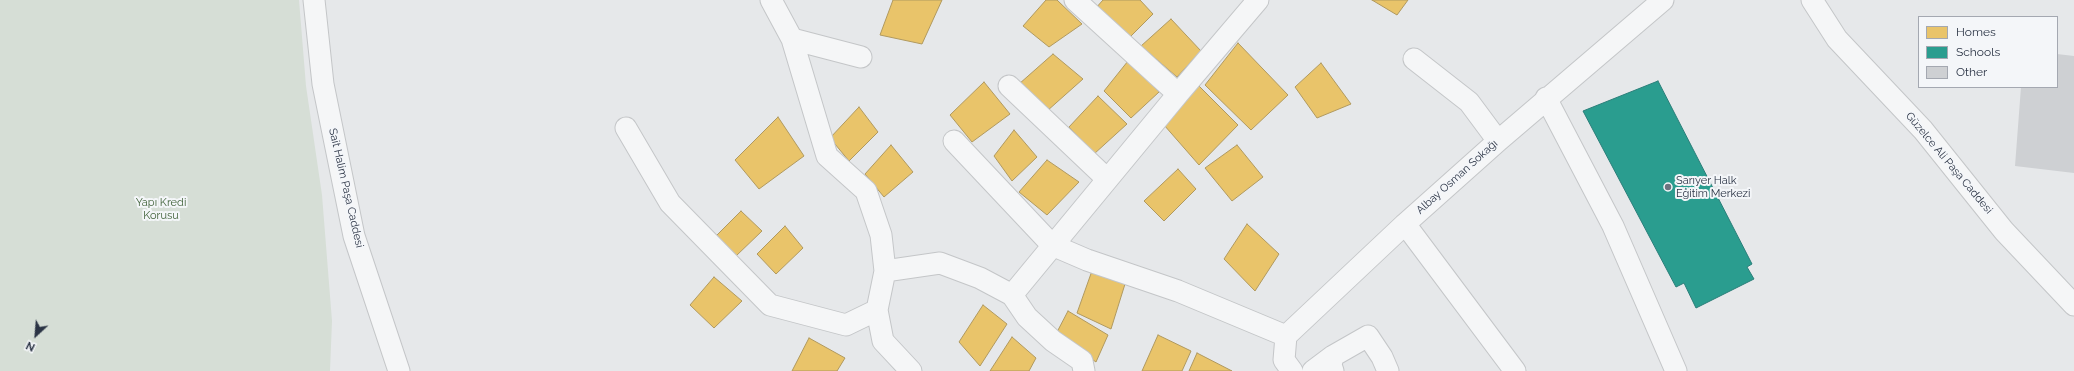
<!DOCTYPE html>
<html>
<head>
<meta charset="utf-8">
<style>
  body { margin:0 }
  #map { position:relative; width:2074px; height:371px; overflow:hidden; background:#e6e8ea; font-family:Raleway,sans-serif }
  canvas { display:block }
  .legend { position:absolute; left:1918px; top:16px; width:140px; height:72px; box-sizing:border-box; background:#f4f6f9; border:1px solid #a4a8b1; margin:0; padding:5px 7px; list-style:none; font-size:12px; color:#2b3445 }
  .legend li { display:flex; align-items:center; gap:8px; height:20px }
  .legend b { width:20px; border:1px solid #a4a8b1 }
  .north { position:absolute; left:16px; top:315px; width:40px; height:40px; -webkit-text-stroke:3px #f4f6f9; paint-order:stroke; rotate:206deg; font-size:11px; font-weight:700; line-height:16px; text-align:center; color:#2b3445 }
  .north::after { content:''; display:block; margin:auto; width:14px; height:18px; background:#2b3445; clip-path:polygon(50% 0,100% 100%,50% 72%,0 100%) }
</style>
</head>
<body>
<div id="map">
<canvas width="2074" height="371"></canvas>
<ul class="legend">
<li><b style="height:11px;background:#e9c46a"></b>Homes</li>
<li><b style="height:11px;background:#2a9d8f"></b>Schools</li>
<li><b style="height:11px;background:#ced0d3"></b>Other</li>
</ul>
<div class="north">N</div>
</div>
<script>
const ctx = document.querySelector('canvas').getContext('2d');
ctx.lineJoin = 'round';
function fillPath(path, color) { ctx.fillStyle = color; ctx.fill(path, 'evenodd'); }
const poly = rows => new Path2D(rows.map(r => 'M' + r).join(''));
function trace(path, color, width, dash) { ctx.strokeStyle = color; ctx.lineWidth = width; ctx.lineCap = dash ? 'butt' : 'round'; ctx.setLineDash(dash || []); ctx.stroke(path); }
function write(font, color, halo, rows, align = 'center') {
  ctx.font = font + ' Raleway,sans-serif'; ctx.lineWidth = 4; ctx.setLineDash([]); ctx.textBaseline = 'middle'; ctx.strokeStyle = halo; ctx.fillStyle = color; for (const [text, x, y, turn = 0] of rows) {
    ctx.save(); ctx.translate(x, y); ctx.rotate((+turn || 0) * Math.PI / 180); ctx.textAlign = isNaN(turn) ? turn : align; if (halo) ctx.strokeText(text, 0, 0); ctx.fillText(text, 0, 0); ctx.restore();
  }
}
fillPath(poly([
  [0,0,299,0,306,86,322,195,332,321,330,371,0,371]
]), '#d6ded6');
const homes = poly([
  [893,0,942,0,922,44,880,35,893,0],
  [1046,0,1057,0,1082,24,1049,47,1023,26,1046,0],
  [1103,0,1140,0,1153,14,1129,38,1095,9,1103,0],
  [1372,0,1408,0,1397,15,1372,0],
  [1171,19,1201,51,1177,77,1141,46,1171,19],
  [1238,43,1288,95,1251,130,1205,85,1238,43],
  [1053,54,1083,79,1047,111,1019,84,1053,54],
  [1128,61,1159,92,1131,118,1104,91,1128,61],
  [1321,63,1351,104,1317,118,1295,87,1321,63],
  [984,82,1010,114,972,142,950,115,984,82],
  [1198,85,1238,125,1199,165,1164,125,1198,85],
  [1098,96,1127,124,1094,154,1069,127,1098,96],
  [859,107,878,132,849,161,830,138,859,107],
  [778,117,804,156,759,189,735,160,778,117],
  [1014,130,1037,157,1012,181,994,156,1014,130],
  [891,145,913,172,884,197,865,174,891,145],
  [1237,145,1263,177,1232,201,1205,168,1237,145],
  [1047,160,1079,182,1047,215,1019,192,1047,160],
  [1178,169,1196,189,1164,221,1144,201,1178,169],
  [741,211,762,231,736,256,716,236,741,211],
  [1247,224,1279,254,1255,291,1224,259,1247,224],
  [785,226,803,248,776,274,757,254,785,226],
  [1093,268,1125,284,1111,329,1077,313,1093,268],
  [714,277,742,301,714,328,690,305,714,277],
  [983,305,1007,324,980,366,959,342,983,305],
  [1068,311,1108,335,1096,362,1056,334,1068,311],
  [1158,335,1191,351,1182,371,1142,371,1158,335],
  [1012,337,1036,358,1029,371,990,371,1012,337],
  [809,338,845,358,837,371,792,371,809,338],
  [1197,353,1232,371,1189,371,1197,353]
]);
fillPath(homes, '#e9c46a');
trace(homes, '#b0995f', 1);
const schools = poly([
  [1658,81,1752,264,1747,267,1754,279,1696,308,1684,283,1676,287,1583,111,1658,81]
]);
fillPath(schools, '#2a9d8f');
trace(schools, '#2a7e79', 1);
fillPath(poly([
  [2057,54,2074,56,2074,173,2015,166,2021,87,2057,87]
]), '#ced0d3');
const minor = poly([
  [314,0,323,84,354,236,399,371],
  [1812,0,1837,39,1923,130,2004,231,2074,305],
  [792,39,861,57],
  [1414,59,1469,102,1498,141],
  [1009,86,1107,179],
  [1178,94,1258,0],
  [1546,98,1613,226,1676,371],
  [626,128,670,203,770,305,846,325,877,310,885,271,881,235,866,191,827,156,792,39,771,0],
  [954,141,1052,245,1087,260,1178,291,1286,336],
  [1405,224,1515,371],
  [885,271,940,263,980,278,1012,295,1027,317,1053,341,1082,361,1084,371],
  [1012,295,1178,94,1075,0],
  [877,310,883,341,911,371],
  [1292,371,1284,360,1286,336,1405,224,1498,141,1663,0],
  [1313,371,1333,356],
  [1333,371,1331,365,1333,356,1368,336,1382,357,1388,371]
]);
trace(minor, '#c4c6c8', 23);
trace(minor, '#f5f6f7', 21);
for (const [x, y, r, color] of [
  [1668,187,4,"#6c737f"]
]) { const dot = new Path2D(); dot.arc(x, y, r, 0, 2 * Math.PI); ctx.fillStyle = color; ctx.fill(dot); trace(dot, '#f4f6f9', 1.5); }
write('11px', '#2b3445', '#f4f6f9', [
  ["Güzelce Ali Paşa Caddesi",1949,163,50],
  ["Albay Osman Sokağı",1457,177,-42],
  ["Sait Halim Paşa Caddesi",346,188,77]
]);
write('11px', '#2b3445', '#f4f6f9', [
  ["Sarıyer Halk",1676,181],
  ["Eğitim Merkezi",1676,194]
], 'left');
write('11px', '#3f6138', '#f4f6f9', [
  ["Yapı Kredi",161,203],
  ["Korusu",161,216]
]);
</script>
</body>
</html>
